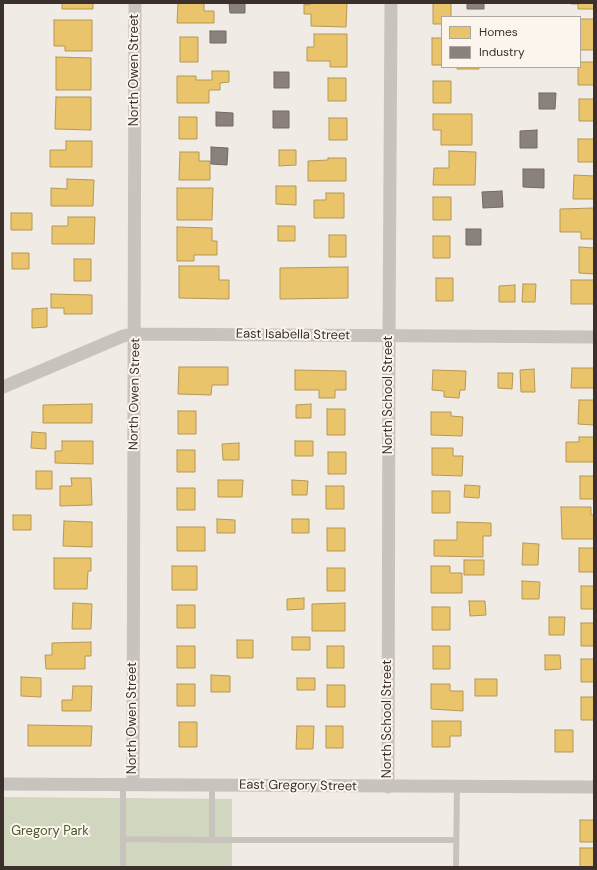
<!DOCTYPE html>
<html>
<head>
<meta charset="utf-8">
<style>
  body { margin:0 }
  #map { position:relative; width:597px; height:870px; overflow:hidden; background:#f0ebe5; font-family:"DM Sans",sans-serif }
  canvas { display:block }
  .frame { position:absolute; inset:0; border:4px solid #3b302b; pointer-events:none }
  .legend { position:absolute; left:441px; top:16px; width:140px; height:52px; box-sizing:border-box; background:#fbf5ee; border:1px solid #aea6a0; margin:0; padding:5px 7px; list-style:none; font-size:12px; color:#3b302b }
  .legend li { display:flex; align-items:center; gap:8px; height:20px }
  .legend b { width:20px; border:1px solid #aea6a0 }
</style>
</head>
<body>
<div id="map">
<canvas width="597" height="870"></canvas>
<div class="frame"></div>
<ul class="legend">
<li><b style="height:11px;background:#e9c46a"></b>Homes</li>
<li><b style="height:11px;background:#8a817c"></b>Industry</li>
</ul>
</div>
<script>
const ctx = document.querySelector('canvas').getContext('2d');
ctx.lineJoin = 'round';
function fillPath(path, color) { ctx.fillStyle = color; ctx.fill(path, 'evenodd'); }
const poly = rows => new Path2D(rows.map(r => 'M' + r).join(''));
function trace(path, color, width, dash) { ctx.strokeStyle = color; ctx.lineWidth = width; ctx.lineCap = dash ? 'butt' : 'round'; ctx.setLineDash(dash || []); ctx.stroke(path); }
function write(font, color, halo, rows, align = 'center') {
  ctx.font = font + ' "DM Sans",sans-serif'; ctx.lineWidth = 4; ctx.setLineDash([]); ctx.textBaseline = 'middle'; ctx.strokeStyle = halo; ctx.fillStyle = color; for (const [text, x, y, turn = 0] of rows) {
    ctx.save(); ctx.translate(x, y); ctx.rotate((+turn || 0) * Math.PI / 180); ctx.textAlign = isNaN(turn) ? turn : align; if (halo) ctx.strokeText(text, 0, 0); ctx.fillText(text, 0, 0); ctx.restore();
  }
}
fillPath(poly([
  [3,797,232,799,232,867,3,867]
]), '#d1d6bf');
const homes = poly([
  [62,3,93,3,93,9,62,9,62,3],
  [178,3,204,3,204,11,214,11,214,23,177,23,178,3],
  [310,3,347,3,346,27,311,26,311,14,304,14,304,4,310,5,310,3],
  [433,3,451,3,451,17,442,17,442,24,433,24,433,3],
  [571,3,594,3,594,9,578,9,578,4,571,4,571,3],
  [580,19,594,19,594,50,580,50,580,19],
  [54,20,92,20,92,51,65,51,65,46,54,46,54,20],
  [314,34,347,34,347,67,330,67,330,61,307,61,307,47,314,47,314,34],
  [180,37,198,37,198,62,180,62,180,37],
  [432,38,442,38,442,65,432,65,432,38],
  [56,57,91,58,91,90,56,90,56,57],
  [580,62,594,62,594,85,578,85,578,67,580,67,580,62],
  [457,67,479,67,479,69,457,69,457,67],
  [212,71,229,71,229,82,220,83,220,90,209,90,209,103,177,103,177,76,196,76,196,80,212,80,212,71],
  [328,78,346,78,346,101,328,101,328,78],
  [433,81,451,81,451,103,433,103,433,81],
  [56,97,91,97,91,130,55,129,56,97],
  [579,99,594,99,594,121,579,121,579,99],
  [433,114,472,114,472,145,441,145,441,130,433,130,433,114],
  [179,117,197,117,197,139,179,139,179,117],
  [329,118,347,118,347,140,329,140,329,118],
  [578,139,594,139,594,162,578,162,578,139],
  [66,141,92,141,92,167,50,167,50,150,66,150,66,141],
  [279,150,296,150,296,165,279,166,279,150],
  [449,151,476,152,475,185,433,185,434,168,449,168,449,151],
  [180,152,199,152,199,161,210,161,210,180,179,180,180,152],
  [328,158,346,158,346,181,308,181,308,161,328,160,328,158],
  [574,175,594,176,594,199,573,199,574,175],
  [67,179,94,180,93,206,51,206,51,188,67,189,67,179],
  [276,186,296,186,296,205,276,204,276,186],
  [177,188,213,188,212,220,177,220,177,188],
  [326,193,344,193,344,218,314,218,314,200,326,200,326,193],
  [433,197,451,197,451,220,433,220,433,197],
  [594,208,594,239,581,239,581,232,560,232,560,209,594,208],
  [11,213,32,213,32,230,11,230,11,213],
  [68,217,95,217,94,244,52,244,52,226,68,226,68,217],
  [278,226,295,226,295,241,278,241,278,226],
  [177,227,212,228,212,241,217,241,217,255,194,255,194,261,177,261,177,227],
  [329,235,346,235,346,257,329,257,329,235],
  [433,236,450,236,450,258,433,258,433,236],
  [579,247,594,248,594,274,579,273,579,247],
  [12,253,29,253,29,269,12,269,12,253],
  [74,259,91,259,91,281,74,281,74,259],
  [179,266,219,266,219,280,229,280,229,299,179,298,179,266],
  [348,267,348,298,280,299,280,268,348,267],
  [436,278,453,278,453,301,436,301,436,278],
  [571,280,594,280,594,304,571,304,571,280],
  [523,284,536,284,535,302,522,302,523,284],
  [515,285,515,302,499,302,499,286,515,285],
  [51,294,92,295,92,314,64,314,64,308,51,308,51,294],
  [47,308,47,327,32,328,32,309,47,308],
  [179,367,228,367,228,385,212,385,211,395,178,394,179,367],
  [572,368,594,368,594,388,571,388,572,368],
  [534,369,535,392,521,392,520,370,534,369],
  [295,370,346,371,346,390,335,390,335,398,319,398,319,390,295,390,295,370],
  [433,370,466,371,465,390,460,390,459,398,444,397,444,391,432,390,433,370],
  [498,373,513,373,512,389,498,388,498,373],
  [579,400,594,400,594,425,578,424,579,400],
  [92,404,92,423,43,423,43,405,92,404],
  [311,404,311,418,296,418,296,405,311,404],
  [327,409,345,409,345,435,327,435,327,409],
  [178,411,196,411,196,434,178,434,178,411],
  [431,412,451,412,451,416,463,417,462,436,431,435,431,412],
  [32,432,46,433,46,449,31,448,32,432],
  [579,437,594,437,594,462,566,462,566,442,579,442,579,437],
  [62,441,93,441,93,464,55,463,55,451,62,451,62,441],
  [295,441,313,441,313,456,295,456,295,441],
  [239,443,239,460,223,460,222,444,239,443],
  [432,448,453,448,453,456,463,456,462,476,432,475,432,448],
  [177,450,195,450,195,472,177,472,177,450],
  [328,452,346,452,346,474,328,474,328,452],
  [36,471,52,471,52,489,36,489,36,471],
  [580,476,594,476,594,499,580,499,580,476],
  [71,478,91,478,92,505,60,506,60,486,72,486,71,478],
  [218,480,243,480,242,497,218,497,218,480],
  [292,480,308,481,307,495,292,495,292,480],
  [465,485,480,486,479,498,464,497,465,485],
  [326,486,344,486,344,509,326,509,326,486],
  [177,488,195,488,195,510,177,510,177,488],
  [432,491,450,491,450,513,432,513,432,491],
  [561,507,591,507,591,515,594,515,594,539,562,539,561,507],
  [13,515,31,515,31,530,13,530,13,515],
  [217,519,235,520,235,533,217,533,217,519],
  [292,519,309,519,309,533,292,533,292,519],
  [64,521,92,522,92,547,63,546,64,521],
  [457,522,491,523,491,536,483,536,483,557,434,556,434,540,457,540,457,522],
  [177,527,205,527,205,551,177,551,177,527],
  [327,528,345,528,345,551,327,551,327,528],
  [523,543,539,544,538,565,522,565,523,543],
  [579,548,594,548,594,572,579,572,579,548],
  [54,558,91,558,91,571,88,571,87,589,54,589,54,558],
  [464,560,484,560,484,575,464,575,464,560],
  [172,566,197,566,197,590,172,590,172,566],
  [431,566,450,566,450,573,462,573,462,593,431,593,431,566],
  [327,568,345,568,345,591,327,591,327,568],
  [522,581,540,582,539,599,522,599,522,581],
  [581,586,594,586,594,609,581,609,581,586],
  [304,598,304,609,287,610,287,599,304,598],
  [469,601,485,601,486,615,470,616,469,601],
  [73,603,92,604,91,629,72,629,73,603],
  [345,603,345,631,312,631,312,604,345,603],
  [177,605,195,605,195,628,177,628,177,605],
  [432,607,450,607,450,630,432,630,432,607],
  [549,617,565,617,564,635,549,635,549,617],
  [581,623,594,623,594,646,581,646,581,623],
  [292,637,310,637,310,650,292,650,292,637],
  [237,640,253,640,253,658,237,658,237,640],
  [91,642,91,656,85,656,85,669,46,669,45,655,52,655,52,643,91,642],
  [177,646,195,646,195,668,177,668,177,646],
  [327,646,344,646,344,668,327,668,327,646],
  [433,646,450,646,450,669,433,669,433,646],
  [545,655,560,655,561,669,545,670,545,655],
  [581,659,594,659,594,682,581,682,581,659],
  [211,675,230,676,230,692,211,692,211,675],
  [21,677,41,678,41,697,21,696,21,677],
  [297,678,315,678,315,690,297,690,297,678],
  [475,679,497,679,497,696,475,696,475,679],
  [177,684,195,684,195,706,177,706,177,684],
  [431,684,450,684,450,691,463,691,463,711,431,709,431,684],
  [327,685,345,685,345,707,327,707,327,685],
  [73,686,92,686,91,711,62,711,62,700,72,700,73,686],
  [581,697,594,697,594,720,581,720,581,697],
  [432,721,461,721,461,736,450,736,450,747,432,747,432,721],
  [179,722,197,722,197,747,179,747,179,722],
  [28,725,92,726,91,746,28,746,28,725],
  [297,726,314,726,313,749,296,749,297,726],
  [326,726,343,726,343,748,326,748,326,726],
  [555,730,573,730,573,752,555,752,555,730],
  [580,820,594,820,594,842,580,842,580,820],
  [580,848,594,848,594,867,580,867,580,848]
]);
fillPath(homes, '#e9c46a');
trace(homes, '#b59857', 1);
const industry = poly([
  [229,3,245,3,245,13,230,13,229,3],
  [467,3,484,3,484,9,467,9,467,3],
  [210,31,226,31,226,43,210,43,210,31],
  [274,72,289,72,289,88,274,88,274,72],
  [539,93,556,93,555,109,539,109,539,93],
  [273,111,289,111,289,128,273,128,273,111],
  [216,112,233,113,233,126,216,126,216,112],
  [537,130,537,148,520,148,520,131,537,130],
  [211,147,228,148,227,165,211,164,211,147],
  [523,169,544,169,544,188,523,187,523,169],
  [502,191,503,207,483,208,482,192,502,191],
  [466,229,481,229,481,245,466,245,466,229]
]);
fillPath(industry, '#8a817c');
trace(industry, '#726964', 1);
trace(poly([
  [123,785,123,867],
  [212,785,212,840,456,840],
  [123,839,212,840],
  [456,867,457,787]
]), '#c9c3be', 6);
trace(poly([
  [3,387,123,336,132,334,594,337],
  [3,784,594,787],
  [133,785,135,3],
  [388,787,389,336,391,3]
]), '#c9c3be', 13);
write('13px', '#3b302b', '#fbf5ee', [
  ["North Owen Street",135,70,-90],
  ["East Isabella Street",293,335,1],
  ["North Owen Street",135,394,-89],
  ["North School Street",389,395,-90],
  ["North Owen Street",133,718,-90],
  ["North School Street",388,719,-90],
  ["East Gregory Street",298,786,1]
]);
write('13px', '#4a5a2e', '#fbf5ee', [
  ["Gregory Park",50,832]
]);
</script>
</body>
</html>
